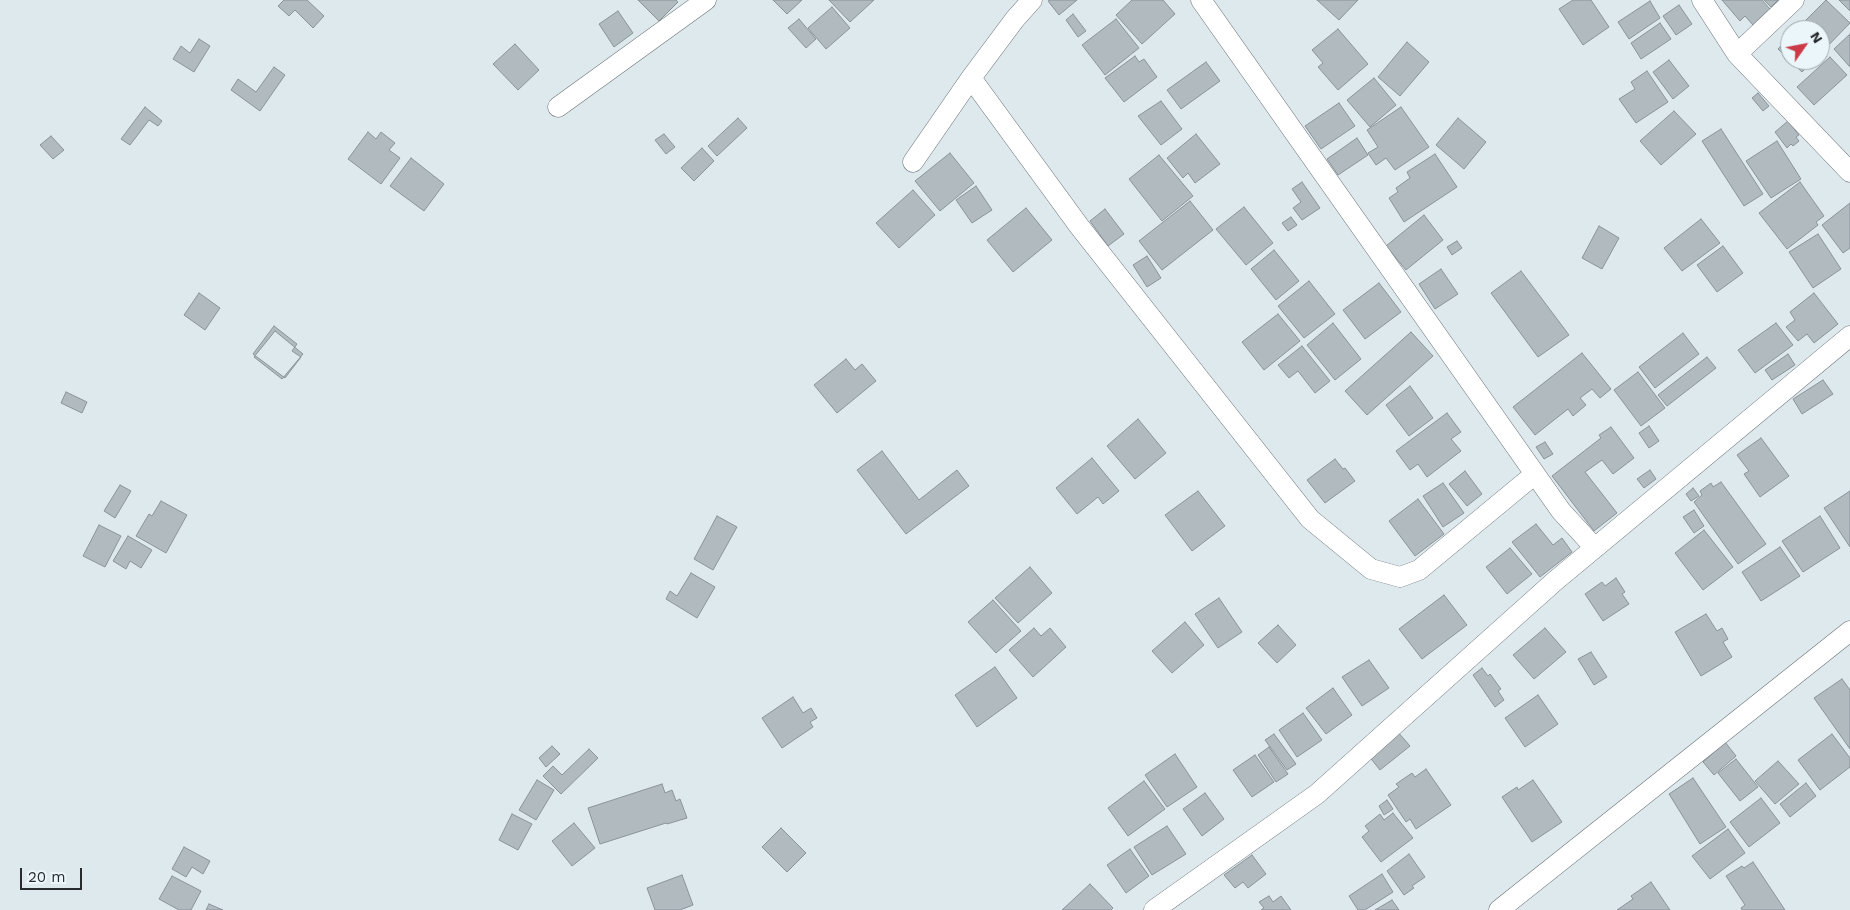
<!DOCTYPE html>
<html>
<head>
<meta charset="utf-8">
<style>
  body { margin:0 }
  #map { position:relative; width:1850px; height:910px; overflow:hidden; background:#dee9ee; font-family:"Work Sans",sans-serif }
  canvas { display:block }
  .north { position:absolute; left:1780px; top:20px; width:50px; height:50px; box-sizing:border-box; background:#ebf6fb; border:1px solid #9da5a9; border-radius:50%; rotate:57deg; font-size:14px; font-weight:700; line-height:20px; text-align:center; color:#282c2e }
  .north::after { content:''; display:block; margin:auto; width:18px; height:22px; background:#cb3b47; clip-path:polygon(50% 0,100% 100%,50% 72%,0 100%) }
  .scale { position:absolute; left:20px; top:868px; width:62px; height:22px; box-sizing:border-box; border:2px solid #282c2e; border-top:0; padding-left:6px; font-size:15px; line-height:18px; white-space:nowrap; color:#282c2e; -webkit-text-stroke:4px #ebf6fb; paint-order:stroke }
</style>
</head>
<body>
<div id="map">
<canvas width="1850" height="910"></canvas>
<div class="north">N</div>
<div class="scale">20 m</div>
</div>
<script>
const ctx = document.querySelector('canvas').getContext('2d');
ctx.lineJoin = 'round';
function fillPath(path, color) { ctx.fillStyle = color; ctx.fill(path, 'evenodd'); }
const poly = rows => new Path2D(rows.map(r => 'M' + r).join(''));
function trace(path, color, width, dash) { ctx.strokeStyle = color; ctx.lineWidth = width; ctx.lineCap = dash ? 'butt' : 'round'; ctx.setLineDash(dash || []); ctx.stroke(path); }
const building = poly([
  [284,0,307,0,324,16,313,28,295,10,289,16,278,6,284,0],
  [638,0,676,0,678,2,659,21,638,0],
  [773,0,802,0,787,14,773,0],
  [829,0,874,0,850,22,829,0],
  [1050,0,1077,0,1059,15,1048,1,1050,0],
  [1132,0,1163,0,1175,14,1142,44,1116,15,1132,0],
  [1317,0,1358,0,1339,20,1317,0],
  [1573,0,1591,0,1609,27,1583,45,1559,9,1573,0],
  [1722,0,1762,0,1770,9,1753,25,1745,16,1740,21,1722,0],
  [1764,0,1778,0,1771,7,1764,0],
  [1826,0,1850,23,1820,54,1820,30,1796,30,1826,0],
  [1839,0,1850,0,1850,11,1839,0],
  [1650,1,1660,18,1629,39,1618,22,1650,1],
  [1679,5,1692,24,1676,35,1663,16,1679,5],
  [832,7,850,28,826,49,808,28,832,7],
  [618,11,633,33,614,47,599,24,618,11],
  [1073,14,1086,31,1078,37,1066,20,1073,14],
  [799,19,816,39,806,48,788,28,799,19],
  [1116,19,1139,48,1105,75,1082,45,1116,19],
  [1660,23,1671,39,1641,59,1631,43,1660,23],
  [1338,29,1368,64,1338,90,1318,67,1323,63,1312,50,1338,29],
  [1850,34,1850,67,1834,49,1850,34],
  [1790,36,1790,60,1814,60,1802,72,1778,49,1790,36],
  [199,39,210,46,194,72,173,59,181,46,190,53,199,39],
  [1407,42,1429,62,1400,96,1378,77,1407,42],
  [515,44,539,70,518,90,493,64,515,44],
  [1135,56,1139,62,1144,59,1157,77,1124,102,1105,78,1135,56],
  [1830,57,1847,75,1814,105,1797,87,1830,57],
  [1669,60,1689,86,1673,99,1653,72,1669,60],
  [1206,62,1220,81,1181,109,1167,90,1206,62],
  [274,67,285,75,260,111,231,90,238,79,256,92,274,67],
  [1647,71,1668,102,1636,123,1619,99,1635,89,1631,82,1647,71],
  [1374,78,1396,105,1370,127,1347,100,1374,78],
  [1758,93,1769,106,1763,111,1752,98,1758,93],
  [1161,101,1182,129,1161,145,1138,116,1161,101],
  [1339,103,1355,126,1321,149,1305,126,1339,103],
  [145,107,162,121,158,126,149,120,130,145,121,139,145,107],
  [1401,107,1429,147,1395,170,1386,158,1376,165,1368,153,1378,147,1367,130,1401,107],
  [1674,111,1696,134,1661,165,1640,141,1674,111],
  [738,118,747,128,717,156,708,146,738,118],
  [1458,118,1486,142,1464,169,1436,145,1458,118],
  [1788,121,1799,135,1796,137,1799,141,1793,146,1791,144,1787,148,1775,132,1788,121],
  [1721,129,1763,194,1744,206,1702,141,1721,129],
  [368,132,376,139,381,132,395,143,389,150,400,158,381,184,348,159,368,132],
  [664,134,675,147,666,154,655,140,664,134],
  [1196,134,1220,164,1195,183,1188,173,1183,178,1167,158,1196,134],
  [51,136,64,150,53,159,40,145,51,136],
  [1357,138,1368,155,1338,175,1327,159,1357,138],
  [1777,141,1801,179,1771,198,1746,161,1777,141],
  [702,148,714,161,694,181,681,168,702,148],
  [950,153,974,183,940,211,915,181,950,153],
  [1435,154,1457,187,1404,222,1389,198,1398,192,1396,188,1410,178,1407,172,1435,154],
  [1159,155,1193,196,1162,221,1129,179,1159,155],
  [411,158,444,184,424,211,390,186,411,158],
  [1302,182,1320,208,1302,220,1293,208,1301,202,1292,189,1302,182],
  [1800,182,1824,216,1816,222,1818,225,1787,249,1759,213,1800,182],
  [976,186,992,210,972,223,956,200,976,186],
  [913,190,935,215,899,248,876,223,913,190],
  [1190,201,1213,230,1162,270,1139,241,1190,201],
  [1850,203,1850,248,1843,253,1822,225,1850,203],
  [1244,207,1273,243,1246,265,1216,229,1244,207],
  [1026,208,1052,240,1013,272,987,240,1026,208],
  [1105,209,1124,234,1108,246,1090,221,1105,209],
  [1424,215,1443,240,1406,270,1386,246,1424,215],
  [1291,217,1297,225,1288,231,1282,223,1291,217],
  [1701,219,1720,243,1682,271,1664,248,1701,219],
  [1599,226,1619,238,1602,269,1582,258,1599,226],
  [1818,234,1841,269,1813,288,1789,252,1818,234],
  [1457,241,1462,248,1452,255,1447,247,1457,241],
  [1723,246,1743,273,1717,292,1697,265,1723,246],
  [1274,250,1299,281,1276,300,1251,269,1274,250],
  [1147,256,1161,278,1147,287,1133,265,1147,256],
  [1441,269,1458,294,1435,309,1419,284,1441,269],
  [1521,271,1569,335,1538,357,1491,293,1521,271],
  [1309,281,1335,314,1304,338,1278,306,1309,281],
  [1379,283,1401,312,1365,339,1343,310,1379,283],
  [199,293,220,308,205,330,184,315,199,293],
  [1814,293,1838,324,1814,343,1807,334,1798,341,1786,327,1795,320,1790,312,1814,293],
  [1278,314,1300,341,1264,370,1242,342,1278,314],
  [1333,323,1361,359,1335,380,1307,345,1333,323],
  [1776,323,1793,345,1755,373,1738,350,1776,323],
  [274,326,297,344,292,351,301,357,285,378,253,354,274,326],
  [275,331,303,354,282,379,254,357,275,331],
  [1411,332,1433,356,1367,415,1345,391,1411,332],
  [1683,333,1699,354,1655,388,1639,367,1683,333],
  [1302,346,1330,381,1315,393,1298,371,1289,378,1278,365,1302,346],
  [1582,353,1611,389,1600,398,1592,389,1580,398,1586,405,1573,416,1568,409,1535,435,1513,407,1582,353],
  [1788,354,1795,365,1772,380,1765,370,1788,354],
  [1707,357,1716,368,1667,406,1658,395,1707,357],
  [846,359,855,370,862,364,876,381,837,413,814,385,846,359],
  [1638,372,1665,408,1641,426,1614,390,1638,372],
  [1823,380,1833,394,1802,414,1793,399,1823,380],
  [1410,386,1433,418,1409,436,1386,405,1410,386],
  [66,392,87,402,82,413,61,403,66,392],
  [1447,413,1461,432,1451,439,1461,451,1427,477,1418,464,1410,470,1396,451,1447,413],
  [1138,419,1166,453,1135,479,1107,446,1138,419],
  [1649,426,1659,441,1649,448,1639,433,1649,426],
  [1611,427,1634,458,1613,474,1602,460,1585,472,1617,513,1594,531,1552,476,1601,438,1599,435,1611,427],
  [1761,438,1789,476,1760,497,1744,474,1749,471,1737,455,1761,438],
  [1545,442,1553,454,1544,459,1536,447,1545,442],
  [882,451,919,500,957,470,969,486,906,534,857,470,882,451],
  [1092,458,1119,491,1103,504,1098,497,1077,514,1056,488,1092,458],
  [1335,459,1343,469,1345,468,1355,481,1325,503,1307,480,1335,459],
  [1650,470,1656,479,1644,488,1637,479,1650,470],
  [1465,471,1482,494,1467,506,1449,484,1465,471],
  [1721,482,1766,544,1738,564,1694,502,1702,495,1700,491,1711,483,1713,487,1721,482],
  [1443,483,1464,513,1443,527,1423,496,1443,483],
  [120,485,131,491,115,518,104,511,120,485],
  [1693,488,1699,496,1691,501,1686,494,1693,488],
  [1198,491,1225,526,1192,551,1165,515,1198,491],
  [1850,491,1850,547,1824,508,1850,491],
  [1418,499,1444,534,1415,556,1389,521,1418,499],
  [161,501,187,515,166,553,136,536,149,514,152,516,161,501],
  [1694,510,1704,526,1694,533,1683,517,1694,510],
  [717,516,737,527,713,570,694,559,717,516],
  [1820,516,1840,548,1803,572,1782,541,1820,516],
  [1536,524,1553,545,1562,538,1572,552,1540,577,1512,542,1536,524],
  [99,525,121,536,105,567,83,556,99,525],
  [1704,530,1733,567,1703,590,1675,553,1704,530],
  [128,536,152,550,141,568,130,561,126,569,113,561,128,536],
  [1780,547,1800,576,1761,601,1742,572,1780,547],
  [1510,548,1532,574,1507,594,1486,567,1510,548],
  [1030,567,1052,593,1018,623,995,598,1030,567],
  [691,573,715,587,697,618,666,599,670,591,677,596,691,573],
  [1616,578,1625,592,1622,594,1629,604,1603,621,1585,594,1602,582,1605,586,1616,578],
  [1444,595,1467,625,1422,659,1399,629,1444,595],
  [1219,598,1242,632,1218,648,1195,614,1219,598],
  [993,600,1021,631,996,653,968,622,993,600],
  [1706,614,1717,631,1722,628,1728,639,1723,642,1732,657,1701,676,1675,632,1706,614],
  [1185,622,1204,645,1172,673,1152,651,1185,622],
  [1278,625,1296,645,1277,663,1258,643,1278,625],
  [1034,628,1041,636,1050,628,1066,647,1033,677,1009,650,1034,628],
  [1545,628,1566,652,1534,679,1513,655,1545,628],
  [1591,652,1607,677,1594,685,1578,659,1591,652],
  [1369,660,1389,688,1362,706,1342,677,1369,660],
  [995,667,1017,698,977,727,955,695,995,667],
  [1482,668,1488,676,1490,674,1501,689,1498,691,1504,700,1495,707,1473,675,1482,668],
  [1842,679,1850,690,1850,749,1814,698,1842,679],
  [1333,688,1352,715,1326,734,1306,708,1333,688],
  [1538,695,1558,724,1525,747,1505,718,1538,695],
  [793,697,803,713,811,708,817,718,810,722,813,727,782,748,762,718,793,697],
  [1303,713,1322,740,1297,757,1279,730,1303,713],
  [1397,731,1410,746,1380,770,1368,755,1397,731],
  [1274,734,1296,764,1287,770,1265,740,1274,734],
  [1832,734,1850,758,1850,767,1820,790,1798,760,1832,734],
  [1725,742,1736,756,1714,775,1703,762,1725,742],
  [552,746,560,754,546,767,539,758,552,746],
  [1269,747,1288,774,1276,782,1258,755,1269,747],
  [589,749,598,758,561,794,543,776,553,766,562,775,589,749],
  [1175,754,1197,787,1167,807,1145,775,1175,754],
  [1255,755,1274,782,1252,797,1233,770,1255,755],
  [1736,759,1758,787,1740,801,1718,773,1736,759],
  [1778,761,1799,784,1775,804,1755,781,1778,761],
  [1426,769,1451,805,1416,829,1410,819,1406,822,1388,795,1399,787,1396,784,1412,773,1415,777,1426,769],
  [1693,778,1726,827,1700,844,1669,794,1693,778],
  [537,780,554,790,536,820,519,810,537,780],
  [1533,780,1562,822,1532,842,1502,797,1517,787,1518,790,1533,780],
  [1144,781,1165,809,1128,836,1108,808,1144,781],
  [1806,783,1816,796,1790,817,1780,804,1806,783],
  [662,784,665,793,672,790,676,801,680,799,687,818,667,824,666,823,600,844,588,808,662,784],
  [1205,793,1224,819,1202,836,1183,809,1205,793],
  [1761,798,1780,823,1749,847,1730,822,1761,798],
  [1387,800,1393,809,1384,815,1379,806,1387,800],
  [1393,813,1413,838,1381,862,1362,837,1369,831,1365,826,1380,814,1384,820,1393,813],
  [512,814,532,824,518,850,499,840,512,814],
  [574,823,595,848,572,866,552,841,574,823],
  [1167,826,1186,854,1152,875,1134,847,1167,826],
  [781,828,806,853,787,872,762,847,781,828],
  [1728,829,1745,853,1710,879,1692,856,1728,829],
  [184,847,210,861,203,874,192,867,186,877,172,869,184,847],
  [1130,849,1149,876,1126,893,1107,865,1130,849],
  [1409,854,1425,877,1412,886,1414,888,1404,895,1387,871,1409,854],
  [1252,855,1266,874,1248,888,1243,882,1235,888,1224,875,1252,855],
  [1753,862,1785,910,1742,910,1741,908,1745,905,1726,876,1742,866,1744,868,1753,862],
  [1382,874,1393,892,1365,910,1358,910,1349,896,1382,874],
  [682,875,693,905,680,910,655,910,647,888,682,875],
  [172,876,201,891,191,910,179,910,159,899,172,876],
  [1651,882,1670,910,1617,910,1633,899,1631,896,1651,882],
  [1090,884,1113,908,1111,910,1062,910,1090,884],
  [1269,896,1273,902,1281,896,1291,910,1261,910,1264,908,1259,902,1269,896],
  [1392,900,1399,910,1375,910,1392,900],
  [209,904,223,910,206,910,209,904]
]);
fillPath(building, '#b0babf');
trace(building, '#8a9398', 1);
const minor = poly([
  [1201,0,1535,474,1561,511,1595,548],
  [1702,0,1737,54,1850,172],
  [1737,54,1794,0],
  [971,78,1079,226,1310,519,1371,569,1400,577,1419,570,1535,474],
  [558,107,706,0],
  [913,162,971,78,1015,19,1032,0],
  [1154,910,1317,794,1555,581,1850,336],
  [1499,910,1850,631]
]);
trace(minor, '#697277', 21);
trace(minor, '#fff', 20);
</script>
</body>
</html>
